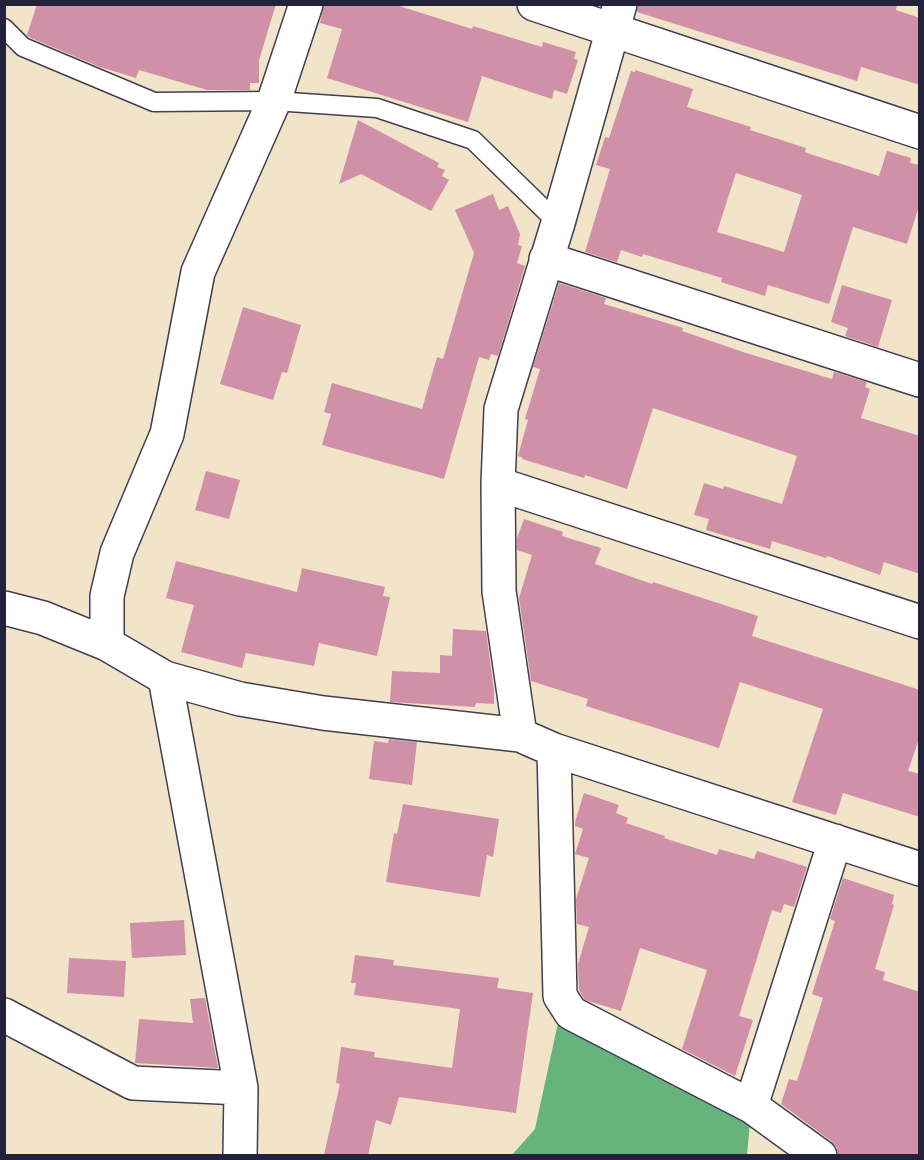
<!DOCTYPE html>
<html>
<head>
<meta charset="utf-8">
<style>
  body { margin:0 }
  #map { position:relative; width:924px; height:1160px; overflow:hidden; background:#f2e4c8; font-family:"Libre Bodoni",serif }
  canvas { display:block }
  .frame { position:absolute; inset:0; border:6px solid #22223b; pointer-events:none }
</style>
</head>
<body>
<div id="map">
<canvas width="924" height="1160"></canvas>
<div class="frame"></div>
</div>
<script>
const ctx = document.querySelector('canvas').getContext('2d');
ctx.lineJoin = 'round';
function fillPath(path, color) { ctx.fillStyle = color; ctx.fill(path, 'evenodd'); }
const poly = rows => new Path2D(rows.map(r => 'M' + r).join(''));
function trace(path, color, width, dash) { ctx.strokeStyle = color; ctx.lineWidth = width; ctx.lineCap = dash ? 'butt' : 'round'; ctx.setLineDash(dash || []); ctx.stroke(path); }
fillPath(poly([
  [559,1018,750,1122,747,1155,511,1156,535,1129]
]), '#66b37d');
fillPath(poly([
  [37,4,276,4,259,60,259,83,250,83,250,90,207,90,139,70,136,78,100,67,31,38,27,35],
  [324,4,393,4,472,29,473,26,542,47,543,42,576,52,574,59,578,60,567,94,554,90,552,99,482,76,468,122,327,78,342,29,320,23],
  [638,4,897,4,896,10,920,18,920,85,861,67,857,81,637,12],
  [635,70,693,89,687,107,751,127,750,130,806,148,805,152,810,154,879,176,887,151,911,158,910,163,920,165,920,203,907,244,853,227,829,304,768,285,765,296,721,282,722,278,643,254,642,257,621,250,617,262,585,252,610,169,596,165,605,137,609,138,631,71,635,72],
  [736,173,802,195,784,252,717,232],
  [358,120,439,163,437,167,445,170,442,176,449,180,431,211,361,174,339,184],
  [493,194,499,210,508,206,520,234,518,245,522,246,517,263,525,266,498,356,491,354,489,360,479,357,444,479,322,445,331,414,324,412,332,383,422,409,437,357,443,359,474,253,455,210],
  [559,283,606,298,604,304,683,328,682,331,746,353,832,379,834,372,867,382,865,387,870,389,861,418,920,436,920,574,884,562,880,575,827,556,826,558,772,541,770,549,706,530,709,519,694,515,704,483,723,489,724,486,782,504,797,456,653,408,627,489,585,475,584,478,522,459,523,458,518,456,528,420,525,419,540,369,533,367],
  [842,285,892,300,878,347,845,336,848,328,831,322],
  [243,307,301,325,287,373,282,372,273,400,220,384],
  [206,471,240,480,229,519,195,510],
  [524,519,563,532,562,536,601,548,595,564,652,584,653,582,758,616,752,636,920,690,920,736,908,771,920,774,920,817,843,793,836,815,792,802,823,709,740,682,719,748,586,706,588,699,531,681,519,598,532,555,517,550,517,538],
  [176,561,297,592,302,568,385,587,383,596,390,597,377,656,319,643,314,666,246,653,242,668,181,652,194,605,166,598],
  [453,629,486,631,494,690,494,704,476,703,475,707,390,702,392,671,440,673,440,655,452,656],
  [389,739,417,742,412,785,369,779,374,741,388,743],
  [584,793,619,805,616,813,628,818,626,823,665,836,664,838,717,855,719,849,754,859,757,851,807,867,794,907,784,904,781,913,772,910,739,1016,753,1020,735,1076,682,1049,707,970,640,948,621,1011,588,1001,584,999,579,990,578,964,589,927,577,924,576,899,589,858,575,854,583,829,575,826,575,822],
  [403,804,499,819,493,857,487,855,480,897,386,882,394,833,397,834],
  [843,878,894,895,892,904,894,905,875,969,885,972,883,980,920,992,920,1155,838,1155,837,1148,831,1141,781,1104,789,1079,797,1081,823,998,812,994,835,921,830,919],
  [184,920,186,955,132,958,130,923],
  [355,955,394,960,393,965,499,978,497,988,533,993,516,1113,399,1097,391,1125,376,1120,368,1155,324,1155,340,1084,336,1083,341,1047,375,1052,374,1057,452,1068,460,1009,354,995,356,983,351,983],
  [69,958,126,961,124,997,67,993],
  [205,998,218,1068,135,1063,139,1019,193,1023,190,999]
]), '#d090a8');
const lane = poly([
  [4,28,23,47,154,102,274,101,377,108,473,140,558,223]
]);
const street = poly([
  [534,4,920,132],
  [546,259,920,380],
  [498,484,920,622],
  [4,608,43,618,107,644,165,678,240,699,323,713,520,735,554,750,920,869],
  [107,644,107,596,117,553,167,434,198,272,274,101,306,4],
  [165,678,241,1088,240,1156],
  [520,735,499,591,498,484,501,409,558,223,620,4],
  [554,750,560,996,571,1013,751,1106,820,1156],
  [4,1015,133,1083,241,1088],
  [751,1106,835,841]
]);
trace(lane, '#413f50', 21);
trace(street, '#413f50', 36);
trace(lane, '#fff', 18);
trace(street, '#fff', 33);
</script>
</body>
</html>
